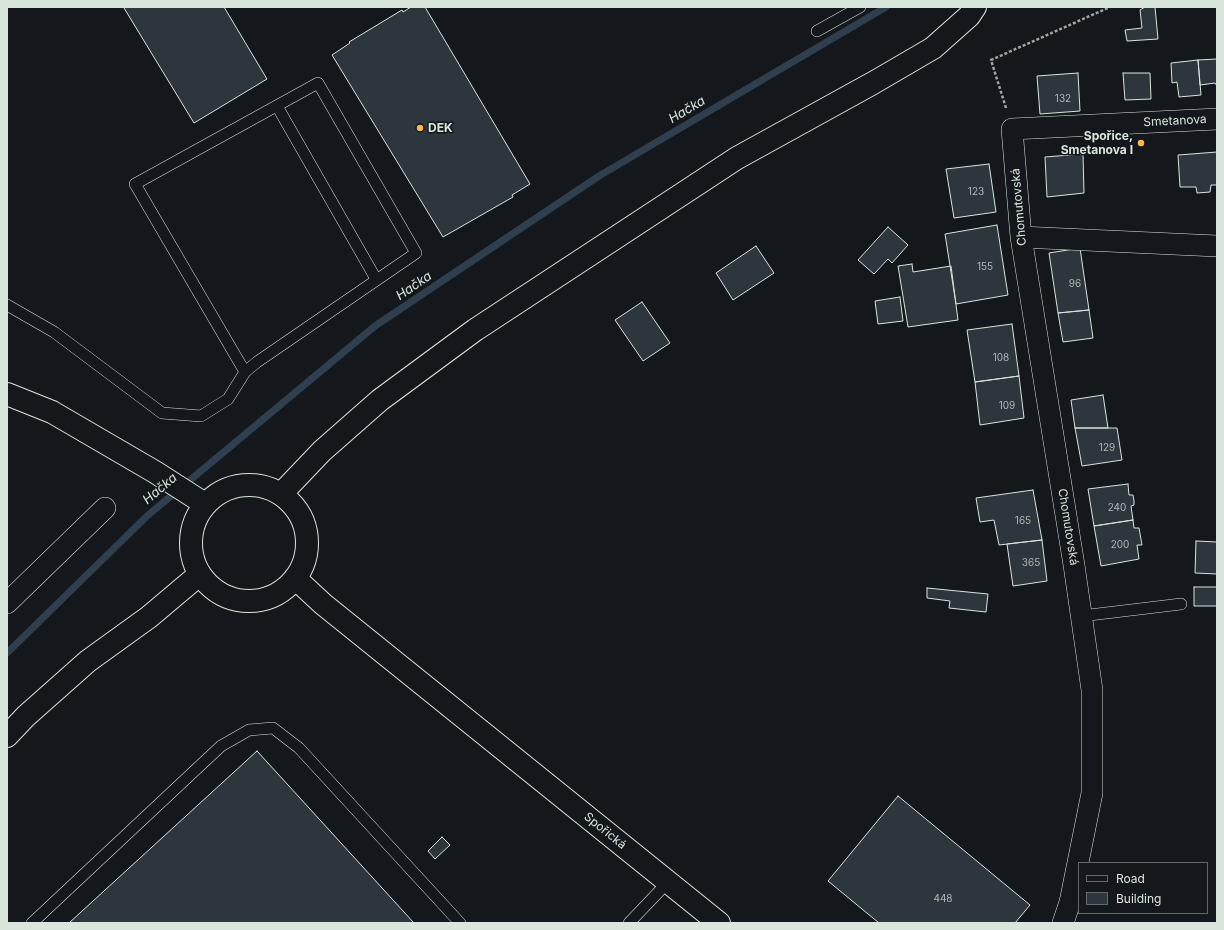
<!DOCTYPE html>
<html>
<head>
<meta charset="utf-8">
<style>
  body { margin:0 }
  #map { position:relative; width:1224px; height:930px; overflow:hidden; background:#14181c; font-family:Inter,sans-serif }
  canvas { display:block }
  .frame { position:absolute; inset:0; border:8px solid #d8e6dc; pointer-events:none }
  .legend { position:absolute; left:1078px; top:862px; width:130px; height:52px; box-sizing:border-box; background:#14181c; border:1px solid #626a69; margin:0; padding:5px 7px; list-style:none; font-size:12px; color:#d8e6dc }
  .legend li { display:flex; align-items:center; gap:8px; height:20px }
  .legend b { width:20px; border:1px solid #626a69 }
</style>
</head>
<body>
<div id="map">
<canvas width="1224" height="930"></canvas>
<div class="frame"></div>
<ul class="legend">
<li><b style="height:5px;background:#14181c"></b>Road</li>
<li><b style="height:11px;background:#2c363c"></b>Building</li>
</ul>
</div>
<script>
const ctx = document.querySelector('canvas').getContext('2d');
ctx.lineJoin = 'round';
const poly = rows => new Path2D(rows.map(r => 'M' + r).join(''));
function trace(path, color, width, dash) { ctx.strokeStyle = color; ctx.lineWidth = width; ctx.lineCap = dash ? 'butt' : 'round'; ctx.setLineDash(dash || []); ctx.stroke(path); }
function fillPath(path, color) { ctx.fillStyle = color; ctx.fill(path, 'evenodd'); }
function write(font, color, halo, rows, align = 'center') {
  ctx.font = font + ' Inter,sans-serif'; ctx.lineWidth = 3; ctx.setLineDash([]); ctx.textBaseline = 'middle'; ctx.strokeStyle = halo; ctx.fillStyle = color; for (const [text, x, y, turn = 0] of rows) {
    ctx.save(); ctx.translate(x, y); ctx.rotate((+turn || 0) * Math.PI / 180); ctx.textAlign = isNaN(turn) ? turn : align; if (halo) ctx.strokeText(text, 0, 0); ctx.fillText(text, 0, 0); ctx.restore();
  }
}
trace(poly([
  [7,653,147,516,375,326,599,176,886,7]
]), '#2f3f4d', 7);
const building = poly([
  [126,7,224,7,267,79,194,123,124,8,126,7],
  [411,7,425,7,530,184,512,195,513,197,443,237,332,55,350,43,349,42,402,10,403,12,411,7],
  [1145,7,1155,7,1158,39,1127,41,1125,30,1142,28,1140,10,1145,7],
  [1217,59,1217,86,1215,83,1200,85,1198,60,1217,59],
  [1198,60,1201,95,1179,97,1177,82,1172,83,1171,63,1198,60],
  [1078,73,1080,111,1040,114,1037,76,1078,73],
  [1123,73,1150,73,1151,99,1125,100,1123,73],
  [1217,152,1217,185,1211,185,1210,192,1197,193,1196,187,1180,187,1178,155,1217,152],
  [1083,154,1084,193,1047,197,1045,157,1083,154],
  [989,164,996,212,954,218,946,169,989,164],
  [997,225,1008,295,956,304,945,234,997,225],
  [888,227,908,245,892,263,888,259,874,274,858,260,888,227],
  [756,246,774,273,733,300,716,273,756,246],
  [1080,248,1089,310,1058,313,1049,253,1080,248],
  [912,264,913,272,951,266,958,320,908,327,898,266,912,264],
  [900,297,903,321,878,324,875,301,900,297],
  [642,302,670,343,643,361,615,320,642,302],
  [1089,310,1093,338,1063,342,1058,313,1089,310],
  [1012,324,1019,376,975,382,967,330,1012,324],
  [1019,376,1024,418,980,425,975,382,1019,376],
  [1103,395,1108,428,1075,428,1071,400,1103,395],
  [1075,428,1117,428,1122,460,1082,466,1075,428],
  [1128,484,1129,495,1133,495,1134,501,1134,505,1131,506,1133,520,1094,526,1088,489,1128,484],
  [1033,490,1042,540,999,545,994,520,980,522,976,498,1033,490],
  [1133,520,1134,528,1139,528,1142,545,1137,545,1139,559,1101,566,1094,526,1133,520],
  [1042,540,1047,581,1013,586,1007,544,1042,540],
  [1196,541,1217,542,1217,574,1195,573,1196,541],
  [1194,587,1217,587,1217,606,1194,606,1194,587],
  [927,588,988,594,986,612,949,608,950,601,927,598,927,588],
  [257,751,414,923,69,923,257,751],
  [898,796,1030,905,1015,923,879,923,828,881,898,796],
  [442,837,450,845,435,859,428,851,442,837]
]);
fillPath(building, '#2c363c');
trace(building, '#d8e6dc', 1);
const lane = poly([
  [817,31,860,7],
  [277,106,376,279],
  [7,305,54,332,162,413,201,416,228,399,245,372,257,362,416,253,318,83,135,184,245,372],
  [1081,616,1181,604],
  [32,923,221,746,249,730,273,728,299,748,460,923],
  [629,923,668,882]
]);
const street = poly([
  [1021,237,1217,246],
  [7,603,105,508],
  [1063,923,1070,902,1092,793,1092,690,1074,565,1021,237,1012,129,1217,119]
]);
const secondary = poly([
  [7,394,52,412,155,472,205,504],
  '191 543a58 58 0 1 1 116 0a58 58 0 1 1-116 0Z',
  [281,494,322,451,380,400,475,330,737,158,873,83,933,48,969,16,975,7],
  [295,578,323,604,719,923],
  [7,736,26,716,88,661,149,617,200,574]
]);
trace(lane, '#d8e6dc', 12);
trace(street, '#d8e6dc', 22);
trace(secondary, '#d8e6dc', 24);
trace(poly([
  [1006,108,991,60,1110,7]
]), '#9da8a2', 2.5, [3, 2]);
trace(lane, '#14181c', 11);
trace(street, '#14181c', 21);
trace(secondary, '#14181c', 22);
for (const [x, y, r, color] of [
  [420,128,4,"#ffb74d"],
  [1141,143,4,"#ffb74d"]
]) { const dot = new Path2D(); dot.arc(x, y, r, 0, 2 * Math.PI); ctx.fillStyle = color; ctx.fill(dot); trace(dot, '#14181c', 1.5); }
write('10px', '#adbab4', null, [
  ["132",1063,99],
  ["123",976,192],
  ["155",985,267],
  ["96",1075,284],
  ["108",1001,358],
  ["109",1007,406],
  ["129",1107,448],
  ["240",1117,508],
  ["165",1023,521],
  ["200",1120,545],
  ["365",1031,563],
  ["448",943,899]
]);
write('12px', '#d8e6dc', '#14181c', [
  ["Smetanova",1175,121,-3],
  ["Chomutovská",1019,207,-95],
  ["Chomutovská",1068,527,81],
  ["Spořická",605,831,39]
]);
write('bold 12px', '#d8e6dc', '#14181c', [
  ["DEK",428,128],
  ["Spořice,",1133,136,"right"],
  ["Smetanova I",1133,150,"right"]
], 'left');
write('italic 13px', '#d8e6dc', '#14181c', [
  ["Hačka",687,110,-31],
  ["Hačka",414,286,-34],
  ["Hačka",160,489,-40]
]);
</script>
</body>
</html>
